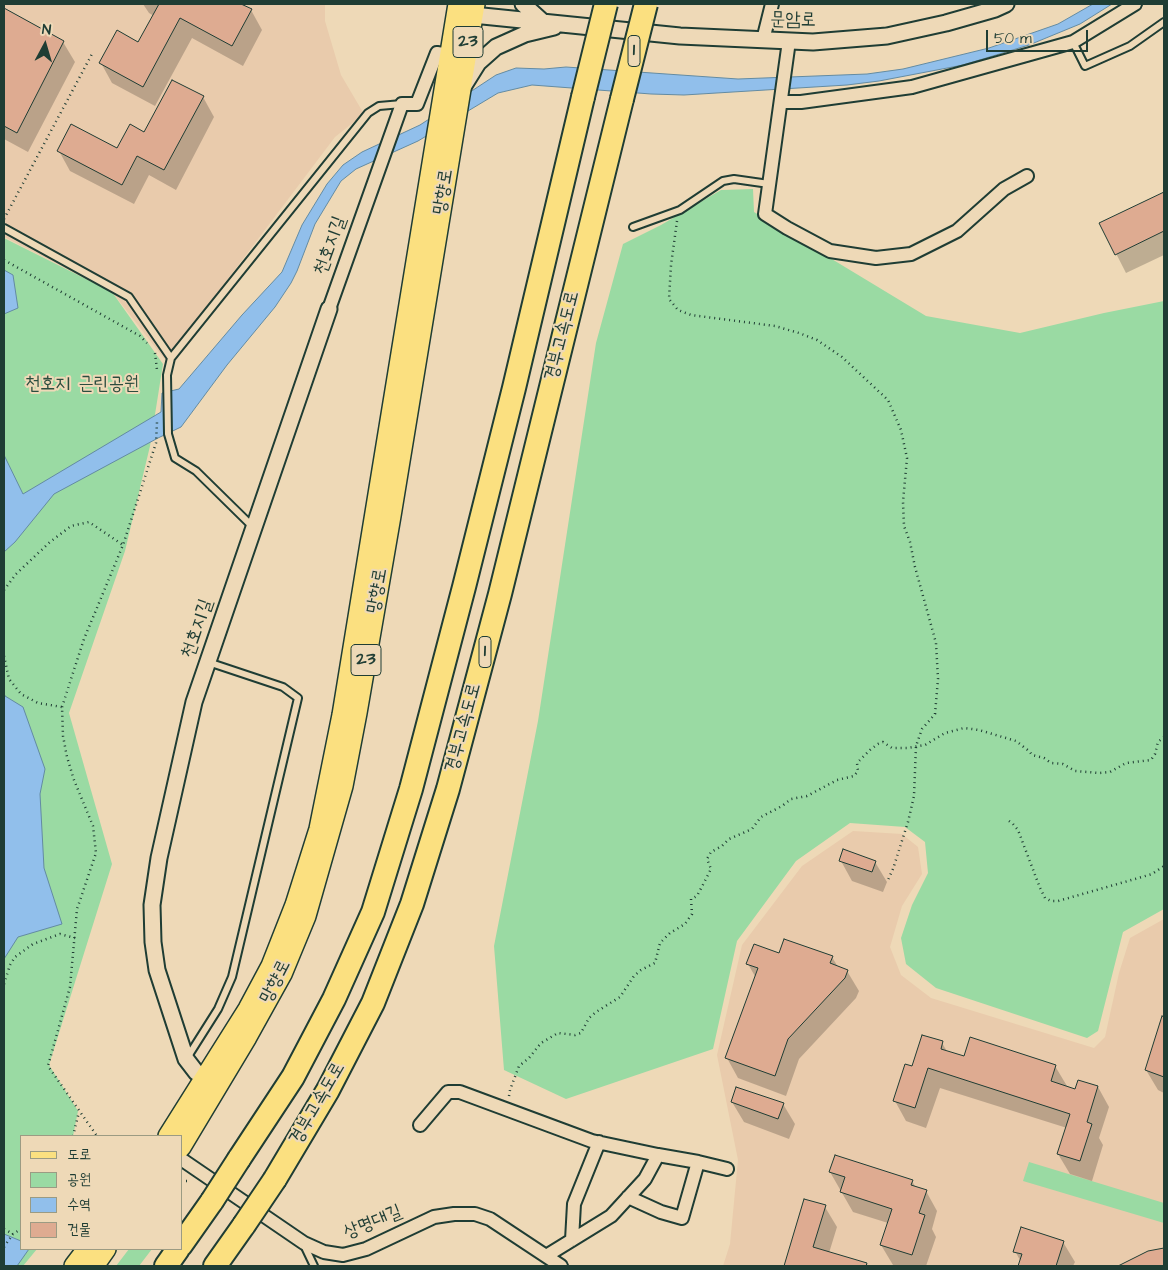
<!DOCTYPE html>
<html>
<head>
<meta charset="utf-8">
<style>
  body { margin:0 }
  #map { position:relative; width:1168px; height:1270px; overflow:hidden; background:#eed9b7; font-family:"Architects Daughter","Poor Story",sans-serif }
  canvas { display:block }
  .frame { position:absolute; inset:0; border:5px solid #1f3d34; pointer-events:none }
  .legend { position:absolute; left:20px; top:1135px; width:162px; height:115px; box-sizing:border-box; background:#eed9b7; border:1px solid #9b9b83; margin:0; padding:6px 9px; list-style:none; font-size:15px; color:#1f3d34 }
  .legend li { display:flex; align-items:center; gap:10px; height:25px }
  .legend b { width:25px; border:1px solid #9b9b83 }
  .north { position:absolute; left:20px; top:20px; width:50px; height:50px; -webkit-text-stroke:4px #eed9b7; paint-order:stroke; rotate:6deg; font-size:14px; font-weight:700; line-height:20px; text-align:center; color:#1f3d34 }
  .north::after { content:''; display:block; margin:auto; width:18px; height:22px; background:#1f3d34; clip-path:polygon(50% 0,100% 100%,50% 72%,0 100%) }
  .scale { position:absolute; left:986px; top:30px; width:102px; height:22px; box-sizing:border-box; border:2px solid #1f3d34; border-top:0; padding-left:6px; font-size:15px; line-height:18px; white-space:nowrap; color:#1f3d34; -webkit-text-stroke:4px #eed9b7; paint-order:stroke }
</style>
</head>
<body>
<div id="map">
<canvas width="1168" height="1270"></canvas>
<div class="frame"></div>
<ul class="legend">
<li><b style="height:6px;background:#fbe080"></b>도로</li>
<li><b style="height:14px;background:#9adaa3"></b>공원</li>
<li><b style="height:14px;background:#91bfeb"></b>수역</li>
<li><b style="height:14px;background:#deab91"></b>건물</li>
</ul>
<div class="north">N</div>
<div class="scale">50 m</div>
</div>
<script>
const ctx = document.querySelector('canvas').getContext('2d');
ctx.lineJoin = 'round';
function fillPath(path, color) { ctx.fillStyle = color; ctx.fill(path, 'evenodd'); }
const poly = rows => new Path2D(rows.map(r => 'M' + r).join(''));
function trace(path, color, width, dash) { ctx.strokeStyle = color; ctx.lineWidth = width; ctx.lineCap = dash ? 'butt' : 'round'; ctx.setLineDash(dash || []); ctx.stroke(path); }
function write(font, color, halo, rows, align = 'center') {
  ctx.font = font + ' "Architects Daughter","Poor Story",sans-serif'; ctx.lineWidth = 4; ctx.setLineDash([]); ctx.textBaseline = 'middle'; ctx.strokeStyle = halo; ctx.fillStyle = color; for (const [text, x, y, turn = 0] of rows) {
    ctx.save(); ctx.translate(x, y); ctx.rotate((+turn || 0) * Math.PI / 180); ctx.textAlign = isNaN(turn) ? turn : align; if (halo) ctx.strokeText(text, 0, 0); ctx.fillText(text, 0, 0); ctx.restore();
  }
}
fillPath(poly([
  [4,4,325,4,325,21,341,75,364,114,335,137,166,361,112,292,4,237],
  [853,831,902,834,918,847,922,874,902,906,890,947,901,975,931,998,1094,1048,1105,1037,1119,973,1130,938,1164,919,1164,1266,723,1266,730,1244,738,1160,717,1055,742,945,802,866]
]), '#e9cbac');
fillPath(poly([
  [753,189,754,212,926,316,1020,333,1104,313,1164,301,1164,909,1123,932,1098,1031,1087,1038,936,988,906,964,901,938,912,905,928,873,925,842,905,827,850,823,796,861,737,941,713,1049,566,1099,504,1070,494,946,538,721,596,343,623,244,661,225,721,190],
  [4,238,112,292,163,364,150,446,125,551,69,713,112,864,49,1065,78,1111,73,1136,21,1136,21,1249,37,1249,23,1266,4,1266],
  [1029,1162,1164,1203,1164,1223,1023,1181],
  [129,1249,152,1249,139,1266,116,1266]
]), '#9adaa3');
const water = poly([
  [1093,4,1112,4,1080,24,1029,45,963,65,879,81,847,85,684,95,651,94,532,85,498,93,418,141,356,169,341,181,315,224,297,271,291,283,275,307,227,365,181,427,158,438,54,494,15,542,4,552,4,455,23,494,161,412,162,393,179,389,242,315,282,272,302,225,327,184,343,165,362,152,420,125,496,75,516,68,544,69,566,67,738,79,867,74,903,69,989,48,1058,24,1093,4],
  [4,270,13,275,18,308,4,314,4,270],
  [4,693,5,696,23,707,45,769,40,794,44,868,62,924,18,937,4,959,4,693],
  [4,1234,21,1241,21,1249,29,1249,17,1266,4,1266,4,1234]
]);
fillPath(water, '#91bfeb');
trace(water, '#638ba2', 1);
fillPath(poly([
  [143,4,238,4,251,10,262,30,243,66,192,38,155,106,112,83,101,63,139,43,154,16,149,13],
  [4,10,63,42,75,62,28,152,4,139],
  [203,97,214,117,176,190,149,175,134,204,70,171,59,151,117,150],
  [1164,194,1164,255,1126,273,1101,224],
  [841,861,875,862,887,882,883,892,852,881],
  [780,955,832,957,838,967,847,971,859,991,856,998,799,1059,786,1096,738,1078,727,1058,756,978,748,964],
  [1163,1016,1164,1017,1164,1093,1158,1090,1146,1070],
  [942,1043,948,1053,964,1058,1055,1066,1067,1086,1075,1090,1098,1087,1109,1107,1099,1138,1103,1145,1092,1181,1070,1174,1058,1154,1067,1128,940,1088,926,1128,906,1121,895,1101,913,1068],
  [732,1102,783,1104,795,1124,789,1139,744,1122],
  [830,1172,912,1181,916,1188,926,1191,937,1211,932,1229,936,1237,926,1266,893,1265,881,1245,888,1223,853,1212],
  [825,1207,837,1227,829,1253,872,1266,785,1266],
  [1063,1242,1075,1262,1073,1266,1019,1266,1021,1262,1015,1251],
  [1164,1250,1164,1266,1123,1266,1148,1252]
]), '#0003');
const building = poly([
  [159,4,241,4,252,9,232,46,180,18,143,87,99,63,117,30,138,42,159,4],
  [4,8,64,41,17,133,4,126,4,8],
  [172,80,204,96,164,170,137,156,122,185,57,151,71,124,117,148,130,124,144,132,172,80],
  [1164,192,1164,231,1115,255,1099,223,1164,192],
  [843,849,876,861,872,872,839,861,843,849],
  [784,939,833,956,830,963,848,970,845,978,788,1039,775,1076,725,1058,758,968,746,964,754,944,779,953,784,939],
  [1162,1016,1164,1017,1164,1077,1145,1070,1162,1016],
  [922,1035,943,1041,941,1049,964,1056,970,1037,1056,1065,1051,1081,1075,1089,1078,1080,1098,1086,1087,1122,1092,1124,1080,1161,1057,1154,1070,1114,928,1068,915,1108,893,1101,905,1064,912,1066,922,1035],
  [736,1087,784,1103,778,1119,731,1102,736,1087],
  [835,1155,913,1180,911,1185,927,1190,919,1213,925,1215,912,1255,880,1245,892,1209,840,1192,845,1177,829,1172,835,1155],
  [804,1199,826,1205,813,1247,867,1263,866,1266,784,1266,804,1199],
  [1021,1227,1064,1241,1056,1266,1018,1266,1022,1254,1013,1252,1021,1227],
  [1164,1248,1164,1266,1118,1266,1148,1251,1164,1248]
]);
fillPath(building, '#deab91');
trace(building, '#1f3d34', 1);
const service = poly([
  [1073,42,1085,66,1130,46,1164,22],
  [633,227,680,210,723,181,734,179,769,184],
  [4,228,129,297,171,358],
  [253,527,196,471,175,458,168,434,167,375,171,358,368,113,379,106,402,104],
  [187,1058,218,1009,232,977,298,698,283,687,208,662],
  [304,1245,314,1266]
]);
const minor = poly([
  [763,40,772,4],
  [789,41,765,214,787,228,830,251,876,258,911,254,957,231,1004,189,1027,176],
  [782,102,801,102,912,87,1073,42,1135,4],
  [329,309,402,104,417,104,437,53,456,56],
  [420,1125,448,1092,460,1092,592,1141,658,1155,645,1179,611,1216,546,1256],
  [181,1159,304,1243,324,1252,343,1255,366,1249,434,1217,454,1214,475,1214,490,1219,561,1266],
  [698,1162,727,1169],
  [628,1197,661,1212,682,1218,698,1162,658,1155],
  [572,1240,574,1204,599,1142]
]);
const tertiary = poly([
  [523,4,543,22],
  [463,14,680,36,813,42,887,36,946,23,995,9,1006,4],
  [463,87,478,63,496,47,525,34,554,27],
  [214,1084,196,1072,186,1059,157,970,153,942,152,905,159,858,194,702,329,309]
]);
const primary = poly([
  [168,1136,248,1009,271,966,295,905,319,829,342,715,458,4],
  [181,1147,247,1037,282,974,306,916,343,786,357,713,391,516,475,4],
  [74,1266,87,1249],
  [94,1266,106,1249]
]);
const motorway = poly([
  [239,1159,293,1077,334,999,373,912,411,789,464,587,514,388,583,97],
  [275,1179,328,1090,373,1003,412,904,448,789,500,594,622,99],
  [181,1245,212,1201],
  [166,1266,178,1249],
  [215,1266,244,1225]
]);
trace(service, '#1f3d34', 10);
trace(minor, '#1f3d34', 16);
trace(tertiary, '#1f3d34', 19);
trace(primary, '#1f3d34', 22);
trace(motorway, '#1f3d34', 26);
trace(poly([
  [4,219,92,54],
  [677,221,671,265,669,299,678,310,691,315,775,326,799,333,817,340,842,357,888,400,901,430,907,458,903,502,904,526,910,542,915,567,936,643,938,679,935,714,922,729,916,746,914,796,908,822,893,869,888,880],
  [4,260,140,336,147,343],
  [155,353,157,370],
  [4,590,16,574,50,542,71,526,89,522,123,545],
  [4,656,9,679,21,694,38,703,62,707,63,736,67,757,74,780,93,826,96,853,77,909,70,987,48,1066,97,1136],
  [62,707,84,639,123,545,156,443,157,422],
  [1009,821,1013,824,1018,830,1040,888,1045,898,1051,901,1058,901,1135,879,1152,874,1164,866],
  [4,984,10,965,15,957,33,944,60,934,75,938],
  [509,1096,510,1090,519,1066,529,1058,541,1043,558,1033,575,1035,581,1033,589,1018,596,1012,620,997,634,976,641,970,655,963,660,943,670,933,685,924,692,914,691,899,697,896,708,875,711,869,707,859,711,852,722,846,729,839,752,829,761,817,782,806,791,799,807,796,837,780,854,776,858,771,857,763,870,750,878,744,883,742,892,748,907,748,925,745,945,733,964,728,979,730,1016,741,1029,751,1032,755,1044,758,1051,763,1063,764,1075,771,1099,773,1110,772,1126,763,1151,760,1155,754,1158,742,1164,737],
  [73,1136,79,1112],
  [181,1181,190,1181],
  [4,1229,13,1234],
  [4,1247,13,1234,21,1229]
]), '#1f3d34', 2.5, [1, 4]);
trace(service, '#eed9b7', 6);
trace(minor, '#eed9b7', 12);
trace(tertiary, '#eed9b7', 15);
trace(primary, '#fbe080', 19);
trace(motorway, '#fbe080', 22);
const motorwayBridge = poly([
  [583,97,606,4],
  [622,99,646,4],
  [212,1201,239,1159],
  [244,1225,275,1179]
]);
trace(motorwayBridge, '#1f3d34', 26, []);
trace(motorwayBridge, '#fbe080', 22);
for (const [x, y, w] of [
  [468,42,30],
  [634,51,12],
  [485,652,12],
  [366,660,30]
]) { const box = new Path2D(); box.roundRect(x - w / 2, y - 15.5, w, 31, 4); ctx.fillStyle = '#eed9b7'; ctx.fill(box); trace(box, '#1f3d34', 1); }
write('bold 18px', '#1f3d34', null, [
  ["23",468,42],
  ["1",634,51],
  ["1",485,652],
  ["23",366,660]
]);
write('19px', '#1f3d34', '#eed9b7', [
  ["문암로",793,21,1],
  ["망향로",444,192,-81],
  ["천호지길",331,246,-70],
  ["경부고속도로",563,336,-76],
  ["망향로",378,591,-80],
  ["천호지길",198,629,-71],
  ["경부고속도로",464,728,-75],
  ["망향로",276,982,-63],
  ["경부고속도로",318,1104,-60],
  ["상명대길",373,1223,-22]
]);
write('19px', '#2b4d3f', '#eed9b7', [
  ["천호지 근린공원",82,385]
]);
</script>
</body>
</html>
